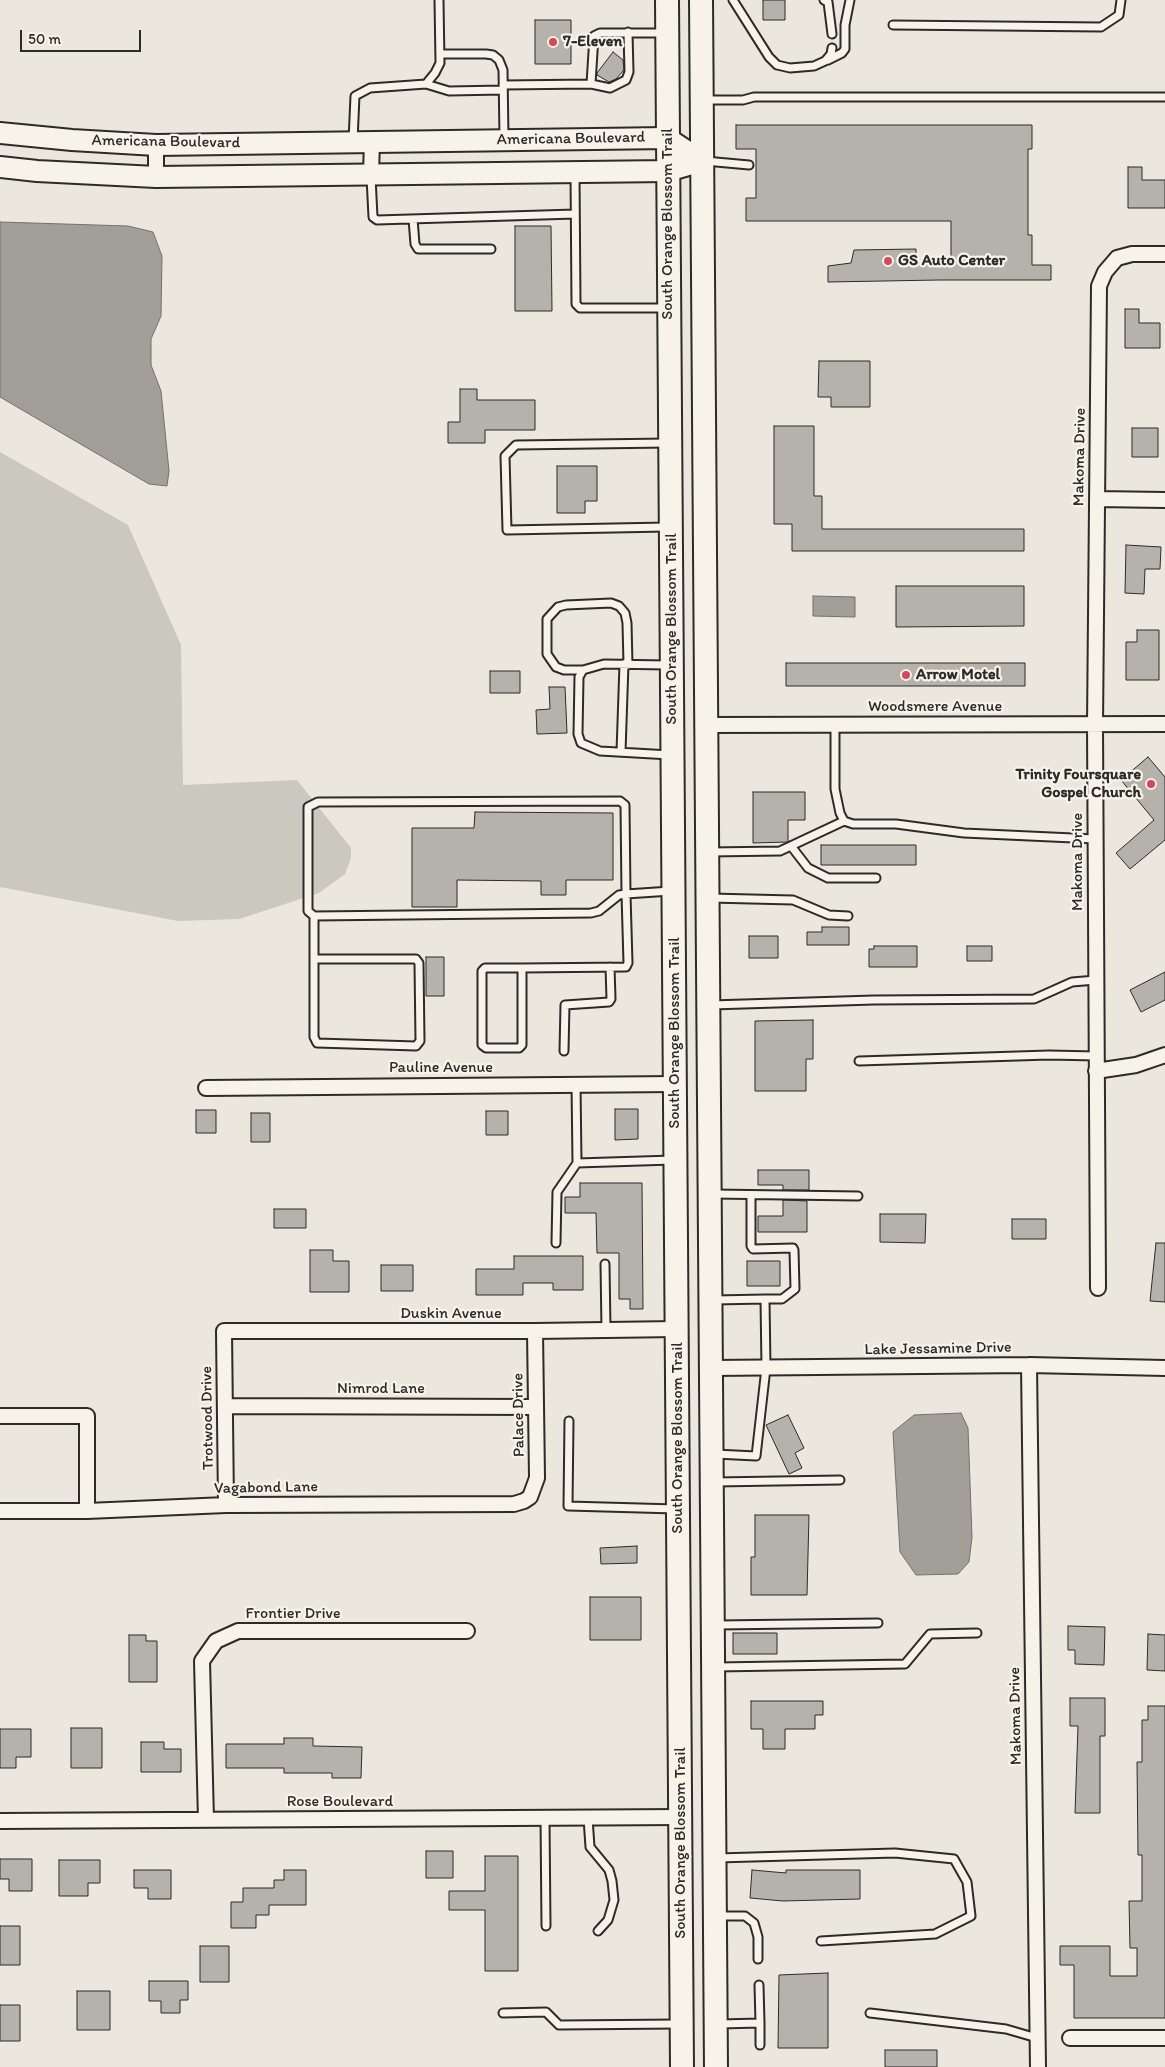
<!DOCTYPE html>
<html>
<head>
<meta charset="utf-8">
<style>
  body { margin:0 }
  #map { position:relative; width:1165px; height:2067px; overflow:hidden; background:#ebe7dd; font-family:Itim,sans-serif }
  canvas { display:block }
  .scale { position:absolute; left:20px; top:30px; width:121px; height:22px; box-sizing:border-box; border:2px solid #2b2b2b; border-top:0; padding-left:6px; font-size:15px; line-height:18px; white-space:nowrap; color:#2b2b2b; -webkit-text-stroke:4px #f7f3e8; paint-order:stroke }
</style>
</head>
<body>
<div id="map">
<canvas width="1165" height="2067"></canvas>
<div class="scale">50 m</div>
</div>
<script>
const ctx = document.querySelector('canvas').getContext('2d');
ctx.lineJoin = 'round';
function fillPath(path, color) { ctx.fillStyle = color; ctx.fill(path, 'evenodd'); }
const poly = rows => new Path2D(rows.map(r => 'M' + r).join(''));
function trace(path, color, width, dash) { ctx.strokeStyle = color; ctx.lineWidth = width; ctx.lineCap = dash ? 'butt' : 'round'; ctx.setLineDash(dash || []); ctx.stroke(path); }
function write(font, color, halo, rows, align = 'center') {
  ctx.font = font + ' Itim,sans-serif'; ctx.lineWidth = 4.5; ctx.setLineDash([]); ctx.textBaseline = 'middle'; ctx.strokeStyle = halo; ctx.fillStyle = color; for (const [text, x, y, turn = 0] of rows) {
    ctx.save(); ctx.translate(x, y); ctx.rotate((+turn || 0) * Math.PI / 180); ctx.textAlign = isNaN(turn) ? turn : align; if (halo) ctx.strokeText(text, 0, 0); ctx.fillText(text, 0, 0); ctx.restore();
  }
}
fillPath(poly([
  [0,452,128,525,181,645,183,785,297,780,351,848,351,858,345,874,319,893,239,919,178,921,0,887]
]), '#cbc8bf');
const water = poly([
  [0,222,128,226,153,232,162,256,161,316,151,339,151,365,161,391,169,471,167,486,149,484,0,397,0,222],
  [813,596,855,597,855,617,813,616,813,596],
  [961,1413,968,1428,972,1537,969,1562,958,1574,916,1575,900,1552,893,1432,914,1415,961,1413]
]);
fillPath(water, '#a29f98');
trace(water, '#72716c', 1);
const building = poly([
  [763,0,785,0,785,20,763,20,763,0],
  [535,20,571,20,571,64,535,64,535,20],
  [613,52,623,60,624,70,616,79,609,82,597,75,597,73,613,52],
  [736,125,1032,125,1032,149,1028,149,1028,235,1032,235,1032,265,1051,265,1051,280,939,280,828,282,828,266,851,263,854,250,916,249,916,263,951,262,951,221,746,221,746,198,756,198,756,149,736,149,736,125],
  [1128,167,1142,167,1142,180,1165,180,1165,208,1128,208,1128,167],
  [515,226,551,226,552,311,515,311,515,226],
  [1125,309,1139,309,1139,323,1160,323,1160,348,1125,348,1125,309],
  [819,361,870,361,870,407,831,407,831,397,818,397,819,361],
  [460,389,477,389,477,400,535,400,535,430,485,430,485,443,448,443,448,422,460,422,460,389],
  [774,426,814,426,814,496,822,496,822,529,1024,529,1024,551,792,551,792,524,774,524,774,426],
  [1132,428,1158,428,1158,457,1132,457,1132,428],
  [557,466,597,466,597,501,585,501,585,513,557,513,557,466],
  [1126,545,1161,547,1160,569,1145,569,1144,594,1125,593,1126,545],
  [896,586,1024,586,1024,626,896,627,896,586],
  [1137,630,1159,630,1159,680,1126,680,1126,642,1137,642,1137,630],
  [786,663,1025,663,1025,686,786,686,786,663],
  [490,671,520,671,520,693,490,693,490,671],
  [549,687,565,687,567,733,537,734,536,710,550,709,549,687],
  [1148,757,1165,777,1165,840,1130,869,1116,853,1154,820,1121,780,1148,757],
  [753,792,805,792,805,820,788,820,788,842,753,843,753,792],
  [475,812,613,813,613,880,566,880,566,895,541,895,541,881,457,880,457,907,412,907,412,828,474,828,475,812],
  [821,845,916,845,916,865,821,865,821,845],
  [822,927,849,927,849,945,807,945,807,932,822,932,822,927],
  [749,936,778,936,778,958,749,958,749,936],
  [874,946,917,946,917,967,869,967,869,949,874,949,874,946],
  [967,946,992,946,992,961,967,961,967,946],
  [426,957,444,957,444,996,426,996,426,957],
  [1165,972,1165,1000,1141,1012,1130,990,1165,972],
  [813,1020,813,1059,806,1059,806,1091,755,1091,755,1021,813,1020],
  [615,1109,638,1109,638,1139,615,1140,615,1109],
  [196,1110,216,1110,216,1133,196,1133,196,1110],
  [486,1111,508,1111,508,1135,486,1135,486,1111],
  [251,1113,270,1113,270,1142,251,1142,251,1113],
  [758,1170,809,1170,809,1190,783,1190,783,1185,758,1185,758,1170],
  [580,1183,642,1183,643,1309,630,1309,630,1299,619,1299,619,1253,597,1253,596,1213,565,1213,565,1197,580,1197,580,1183],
  [783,1200,807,1201,807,1232,758,1232,758,1216,783,1216,783,1200],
  [274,1209,306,1209,306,1228,274,1228,274,1209],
  [880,1214,926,1214,925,1243,880,1242,880,1214],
  [1012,1219,1046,1219,1046,1239,1012,1239,1012,1219],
  [1156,1243,1165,1243,1165,1302,1150,1301,1156,1243],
  [310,1250,333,1250,333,1261,349,1261,349,1292,310,1292,310,1250],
  [514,1256,583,1256,583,1290,553,1290,553,1283,523,1283,523,1295,476,1295,476,1269,514,1269,514,1256],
  [747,1261,780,1261,780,1286,747,1286,747,1261],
  [381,1265,413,1265,413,1291,381,1291,381,1265],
  [788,1415,804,1448,795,1453,802,1468,789,1474,766,1425,788,1415],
  [755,1515,809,1515,807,1595,751,1595,751,1557,755,1557,755,1515],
  [637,1546,637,1563,601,1564,600,1548,637,1546],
  [590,1597,641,1597,641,1640,590,1640,590,1597],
  [1068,1626,1105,1627,1104,1665,1075,1664,1075,1650,1068,1650,1068,1626],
  [733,1633,777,1633,777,1654,733,1654,733,1633],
  [1148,1634,1165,1635,1165,1671,1147,1670,1148,1634],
  [129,1635,146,1635,146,1641,157,1641,157,1682,129,1682,129,1635],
  [1070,1698,1105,1698,1105,1736,1100,1736,1100,1813,1075,1813,1078,1726,1070,1726,1070,1698],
  [751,1701,823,1701,823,1715,815,1715,815,1729,785,1729,785,1749,763,1749,763,1729,751,1729,751,1701],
  [1148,1706,1165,1706,1165,2018,1074,2018,1074,1965,1060,1965,1060,1946,1110,1946,1110,1976,1137,1976,1137,1948,1130,1948,1129,1901,1142,1901,1142,1855,1138,1855,1137,1762,1142,1762,1142,1720,1148,1720,1148,1706],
  [71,1728,102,1728,102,1768,71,1768,71,1728],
  [0,1729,31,1729,31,1757,16,1757,16,1768,0,1768,0,1729],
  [284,1738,313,1738,313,1746,362,1747,361,1778,332,1778,332,1773,284,1773,284,1768,226,1768,226,1744,284,1744,284,1738],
  [141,1742,164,1742,164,1749,181,1749,181,1772,141,1772,141,1742],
  [426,1851,453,1851,453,1878,426,1878,426,1851],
  [485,1856,518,1856,518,1971,485,1971,485,1910,449,1910,449,1891,485,1891,485,1856],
  [0,1859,32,1859,32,1891,9,1891,9,1879,0,1879,0,1859],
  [59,1860,100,1860,100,1883,88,1883,88,1896,59,1896,59,1860],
  [134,1870,171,1870,171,1899,148,1899,148,1888,134,1888,134,1870],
  [284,1870,306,1870,306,1905,269,1905,269,1915,256,1915,256,1928,231,1928,231,1902,243,1902,243,1888,274,1888,274,1880,284,1880,284,1870],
  [752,1870,786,1873,786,1870,860,1870,860,1899,783,1901,750,1898,752,1870],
  [0,1926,20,1926,20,1965,0,1965,0,1926],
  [200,1946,229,1946,229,1982,200,1982,200,1946],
  [828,1973,828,2048,778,2048,779,1975,828,1973],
  [149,1981,188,1981,188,2000,180,2000,180,2013,161,2013,161,2001,149,2001,149,1981],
  [77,1991,110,1991,110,2030,77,2030,77,1991],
  [0,2005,20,2005,20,2041,0,2041,0,2005],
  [885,2050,937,2050,937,2067,885,2067,885,2050]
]);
fillPath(building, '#b5b2ab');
trace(building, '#2b2b2b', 1);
const lane = poly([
  [733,0,769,57,777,65,790,68,814,66,825,61,831,54,832,48],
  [824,0,828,2,832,34],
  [893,25,1101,27,1119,15,1121,0],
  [440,54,486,54,493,55,499,60,503,70,504,138],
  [828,60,842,53,845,49,845,25,850,0],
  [426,84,449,91,503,90],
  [591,84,610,88,626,80,629,72,628,32],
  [503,85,591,84,594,36,600,33,664,33],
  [704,100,743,100,754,97,1165,97],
  [353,141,355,96,370,88,426,84,435,73,440,63,439,0],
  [705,161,749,165],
  [575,174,576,304,580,308,666,308],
  [371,177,373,217,377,220,575,214],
  [413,219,415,244,418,249,491,249],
  [667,527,507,530,505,456,516,445,668,443],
  [668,665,604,664,583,670,579,677,578,734,581,743,600,751,670,755],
  [583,670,564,670,556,667,547,654,547,619,558,607,566,605,611,603,619,606,625,613,627,623,628,665],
  [835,725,835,789,840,813,844,821,853,824,896,824,964,833,1095,839],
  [621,752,624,664],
  [791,846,808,868,828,878,876,878],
  [709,852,780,851,844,821],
  [710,898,793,900,829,915,848,916],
  [314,959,416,959,419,963,420,1041,416,1046,317,1043,314,1037,314,916],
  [522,968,522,1045,519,1048,486,1048,482,1045,482,971,485,968,522,968,626,967,628,963,626,894,625,805,620,801,318,802,308,807,308,911,314,916,591,913,599,911,619,895,626,894,671,891],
  [711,1005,874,1000,1034,999,1072,982,1096,980],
  [564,1051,565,1005,609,1002,611,999,610,967],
  [859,1061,1049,1055,1096,1056],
  [577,1163,673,1160],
  [713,1194,858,1196],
  [751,1195,751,1246,753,1249,793,1248,794,1250,795,1289,782,1299,765,1299],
  [556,1243,557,1192,577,1163,576,1084],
  [605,1264,606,1330],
  [714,1300,765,1299,766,1368,756,1456,715,1454],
  [569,1421,568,1506,676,1509],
  [715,1482,840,1480],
  [716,1625,878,1623],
  [716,1667,905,1664,930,1634,977,1633],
  [545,1818,546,1926],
  [588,1818,590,1847,609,1870,612,1881,614,1900,608,1920,598,1931],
  [717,1858,895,1853,954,1859,967,1882,971,1916,935,1934,821,1941],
  [718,1916,745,1916,754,1923,758,1937,758,1959],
  [503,2013,546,2012,559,2025,679,2024],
  [870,2013,1006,2029,1037,2038],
  [760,2023,760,2045],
  [719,2024,760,2023,759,1985]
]);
const street = poly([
  [371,174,372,141],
  [156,177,156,145],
  [1097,499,1165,500],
  [705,725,1165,724],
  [1096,1071,1136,1065,1165,1055],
  [206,1088,676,1084],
  [1098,1288,1095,725,1099,286,1105,272,1117,258,1132,254,1165,254],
  [1029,1365,1038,2067],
  [712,1368,1029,1365,1165,1368],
  [226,1406,536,1407],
  [0,1416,87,1416,87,1511],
  [226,1505,224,1331,535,1331,677,1329],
  [0,1511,87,1511,226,1505,514,1504,524,1501,530,1497,537,1478,535,1331],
  [206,1820,202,1661,216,1641,238,1631,467,1631],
  [0,1821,681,1817],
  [1070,2038,1165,2038]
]);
const secondary = poly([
  [0,133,72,140,156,145,667,138,702,161],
  [0,167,37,171,156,177,668,171,702,161]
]);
const primary = poly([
  [667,0,682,2067],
  [701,0,716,2067]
]);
trace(lane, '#2b2b2b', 11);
trace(street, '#2b2b2b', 18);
trace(secondary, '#2b2b2b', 24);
trace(primary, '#2b2b2b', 26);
trace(lane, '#f7f3e8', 7);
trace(street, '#f7f3e8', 14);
trace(secondary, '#f7f3e8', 20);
trace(primary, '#f7f3e8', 22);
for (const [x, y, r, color] of [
  [553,42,5,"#d1495b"],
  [888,261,5,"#d1495b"],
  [906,675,5,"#d1495b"],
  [1151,784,5,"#d1495b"]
]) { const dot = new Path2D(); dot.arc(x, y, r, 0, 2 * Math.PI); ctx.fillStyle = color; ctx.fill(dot); trace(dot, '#f7f3e8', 2); }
write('bold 16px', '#2b2b2b', '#f7f3e8', [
  ["7-Eleven",563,42],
  ["GS Auto Center",898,261],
  ["Arrow Motel",916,675],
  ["Trinity Foursquare",1141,775,"right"],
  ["Gospel Church",1141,793,"right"]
], 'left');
write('16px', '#2b2b2b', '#f7f3e8', [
  ["Americana Boulevard",571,139,-1],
  ["Americana Boulevard",166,142,1],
  ["South Orange Blossom Trail",668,224,-90],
  ["Makoma Drive",1080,457,-89],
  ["South Orange Blossom Trail",672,629,-90],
  ["Woodsmere Avenue",935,707],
  ["Makoma Drive",1078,862,-90],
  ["South Orange Blossom Trail",675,1033,-90],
  ["Pauline Avenue",441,1068],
  ["Duskin Avenue",451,1314],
  ["Lake Jessamine Drive",938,1349,-1],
  ["Nimrod Lane",381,1389],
  ["Palace Drive",519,1415,-91],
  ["Trotwood Drive",208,1418,-91],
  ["South Orange Blossom Trail",678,1438,-90],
  ["Vagabond Lane",266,1488,-1],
  ["Frontier Drive",293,1614],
  ["Makoma Drive",1016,1716,-91],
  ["Rose Boulevard",340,1802],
  ["South Orange Blossom Trail",681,1843,-90]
]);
</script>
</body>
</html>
